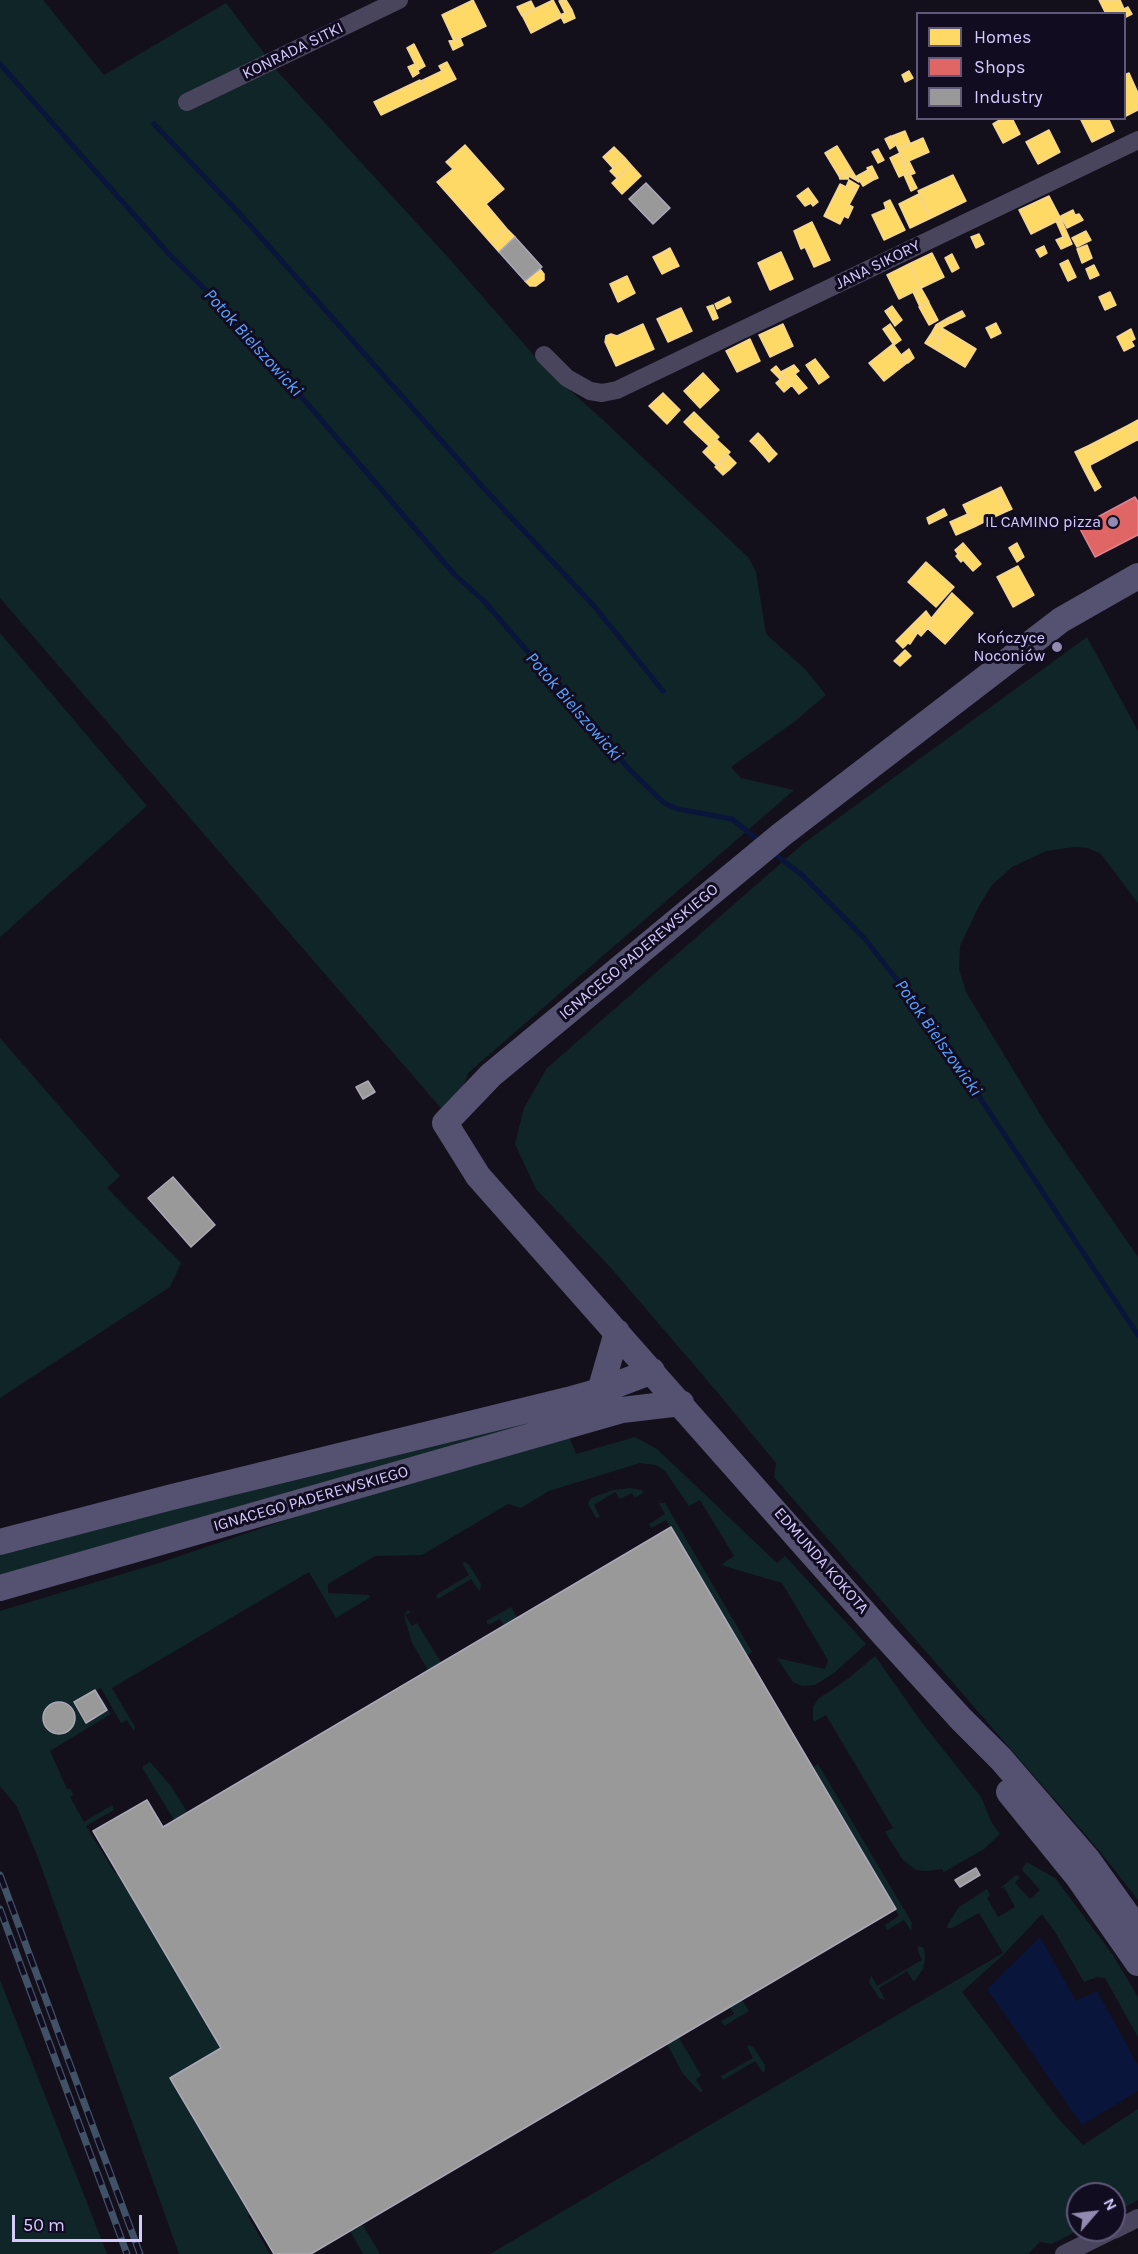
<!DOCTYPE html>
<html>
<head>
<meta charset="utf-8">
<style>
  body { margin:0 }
  #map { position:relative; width:1138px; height:2254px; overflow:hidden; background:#13101c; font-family:Karla,sans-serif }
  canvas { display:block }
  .legend { position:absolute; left:916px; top:12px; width:210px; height:108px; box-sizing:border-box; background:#110c20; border:2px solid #605879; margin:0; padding:8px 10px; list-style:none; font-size:18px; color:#d6cbff }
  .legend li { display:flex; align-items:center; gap:12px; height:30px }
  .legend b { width:30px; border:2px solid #605879 }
  .north { position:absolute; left:1066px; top:2182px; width:60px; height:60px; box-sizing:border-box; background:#110c20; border:2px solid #605879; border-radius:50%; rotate:62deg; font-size:16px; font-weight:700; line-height:24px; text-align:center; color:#d6cbff }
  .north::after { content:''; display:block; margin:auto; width:21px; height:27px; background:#928ab0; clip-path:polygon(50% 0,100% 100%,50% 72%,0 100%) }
  .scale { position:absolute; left:12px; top:2215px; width:130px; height:27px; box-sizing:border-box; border:3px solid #d6cbff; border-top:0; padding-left:8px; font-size:18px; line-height:21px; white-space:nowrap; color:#d6cbff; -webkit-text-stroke:4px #110c20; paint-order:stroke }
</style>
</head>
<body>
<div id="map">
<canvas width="1138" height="2254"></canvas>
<ul class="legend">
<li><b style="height:16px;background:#ffd966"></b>Homes</li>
<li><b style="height:16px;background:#e06666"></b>Shops</li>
<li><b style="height:16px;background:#999"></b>Industry</li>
</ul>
<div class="north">N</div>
<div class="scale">50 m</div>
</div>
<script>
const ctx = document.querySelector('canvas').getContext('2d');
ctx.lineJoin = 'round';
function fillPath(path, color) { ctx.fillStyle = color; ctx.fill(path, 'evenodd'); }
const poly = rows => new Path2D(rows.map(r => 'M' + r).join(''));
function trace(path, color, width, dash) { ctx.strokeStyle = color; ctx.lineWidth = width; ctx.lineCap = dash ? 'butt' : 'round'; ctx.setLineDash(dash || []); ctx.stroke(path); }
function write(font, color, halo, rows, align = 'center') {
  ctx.font = font + ' Karla,sans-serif'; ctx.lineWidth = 6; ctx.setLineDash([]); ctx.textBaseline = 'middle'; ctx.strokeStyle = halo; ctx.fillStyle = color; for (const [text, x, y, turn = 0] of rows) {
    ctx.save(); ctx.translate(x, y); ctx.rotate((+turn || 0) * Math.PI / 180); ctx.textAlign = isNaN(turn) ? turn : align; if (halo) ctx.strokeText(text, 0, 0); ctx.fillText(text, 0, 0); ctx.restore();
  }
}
fillPath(poly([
  [0,0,43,0,104,75,226,3,279,73,446,255,545,368,603,420,749,558,756,572,766,634,806,670,826,695,794,722,731,767,741,778,794,790,468,1073,452,1121,0,598],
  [0,633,147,806,0,937],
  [1087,637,1138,731,1138,903,1101,854,1088,848,1074,847,1046,851,1012,867,992,885,979,906,960,946,959,969,966,992,1046,1124,1138,1257,1138,1900,1102,1854,774,1477,776,1463,718,1393,611,1268,536,1189,515,1144,524,1108,547,1068,804,843],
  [0,1038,120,1176,107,1188,181,1263,170,1287,0,1398],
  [563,1410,565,1416,0,1576,0,1549],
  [569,1436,576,1454,635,1437,657,1449,777,1563,785,1556,866,1644,834,1673,815,1685,802,1686,793,1682,777,1658,825,1669,828,1660,782,1583,724,1566,722,1564,734,1556,700,1500,689,1506,665,1471,656,1465,640,1463,549,1491,521,1508,508,1504,422,1555,375,1556,328,1584,328,1593,370,1595,369,1598,336,1618,309,1572,112,1688,135,1727,134,1731,127,1720,121,1723,101,1688,74,1702,86,1722,106,1711,100,1700,102,1698,111,1714,50,1751,67,1789,71,1789,73,1795,70,1797,84,1822,112,1805,114,1810,86,1826,115,1873,118,1872,221,2048,170,2078,250,2215,248,2216,270,2254,179,2254,37,1855,17,1807,0,1786,0,1611,159,1563,333,1504],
  [630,1488,642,1490,643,1493,635,1498,632,1493,620,1499,615,1492,594,1505,600,1517,596,1518,588,1504,591,1498,613,1490],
  [659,1503,665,1503,752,1652,747,1655,666,1520,651,1528,649,1524,665,1514],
  [465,1562,469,1565,481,1584,480,1590,479,1591,471,1579,438,1599,436,1595,469,1575,462,1563],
  [511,1607,517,1618,504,1626,500,1619,488,1625,486,1621],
  [407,1610,411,1612,405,1615,412,1626,417,1623,441,1662,428,1670,412,1643,404,1615],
  [875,1656,920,1720,981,1797,992,1823,1000,1834,984,1849,944,1872,942,1869,926,1871,916,1870,903,1860,885,1832,893,1828,826,1715,814,1722,813,1719,813,1707,818,1699,849,1678],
  [150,1762,171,1786,187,1812,174,1820,143,1769,143,1766],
  [818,1764,912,1923,911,1931,904,1920,887,1930,885,1925,899,1916,813,1767],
  [1027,1862,1055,1878,1113,1955,1138,1997,1138,2037,1105,1978,1097,1977,1084,1982,1055,1932,1042,1914,1003,1955,962,1992,1056,2116,1083,2145,1138,2109,1138,2200,1114,2213,1114,2194,1078,2194,1079,2230,1052,2244,1040,2242,1028,2254,490,2254,1003,1953,979,1913,952,1928,947,1928,948,1924,959,1907,987,1889,990,1895,987,1898,998,1917,1015,1907,1004,1887,999,1889,1016,1875,1020,1877,1015,1883,1030,1899,1040,1890,1023,1871,1022,1868],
  [919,1946,924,1948,925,1959,923,1969,914,1982,907,1971,879,1988,885,2000,879,1998,869,1982,871,1975,877,1986,922,1960,917,1948],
  [0,1980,107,2254,0,2254],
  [742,2000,749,2011,724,2026,721,2021,734,2014,730,2007],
  [679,2038,701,2075,696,2080,703,2091,700,2092,683,2074,667,2044],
  [749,2045,753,2047,765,2065,765,2070,763,2073,755,2061,723,2080,721,2076,753,2058,747,2046],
  [362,2224,379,2252,379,2254,363,2254,350,2231]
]), '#102528');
fillPath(poly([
  [1040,1937,1076,2001,1097,1991,1138,2065,1138,2091,1082,2125,987,1989]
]), '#09153a');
const homes = poly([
  [473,0,486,26,454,41,442,15,473,0],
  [553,0,562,17,531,33,522,15,553,0],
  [562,0,566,0,572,10,565,13,559,1,562,0],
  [1099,0,1120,0,1124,9,1128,7,1132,14,1124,18,1124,14,1106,14,1099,0],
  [531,1,535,9,522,16,517,7,531,1],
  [572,10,575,18,564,23,560,15,572,10],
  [460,38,463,45,453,50,449,41,460,38],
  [414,44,425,66,418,70,407,48,414,44],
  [447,62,456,79,427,93,421,81,442,71,439,66,447,62],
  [415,64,419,73,413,77,408,67,415,64],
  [909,71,913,78,905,82,902,75,909,71],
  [1129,73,1138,93,1138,110,1124,117,1124,75,1129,73],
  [420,80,427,93,381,115,374,102,420,80],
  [1003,118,1012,118,1020,134,1003,143,993,124,1003,118],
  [1080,118,1108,118,1114,131,1092,142,1080,118],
  [1049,130,1060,152,1038,164,1026,142,1049,130],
  [905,131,910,143,898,149,892,136,905,131],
  [891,136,896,145,890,149,885,139,891,136],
  [923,138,929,152,904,163,898,149,923,138],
  [465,145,504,189,486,204,507,229,491,243,437,182,453,169,446,162,465,145],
  [837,146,851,169,839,176,825,153,837,146],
  [614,147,625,158,613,168,603,157,614,147],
  [878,149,884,160,878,163,872,152,878,149],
  [900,153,909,172,899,177,890,158,900,153],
  [625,158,631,165,617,178,610,171,625,158],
  [909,161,915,173,910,175,904,163,909,161],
  [631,165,641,176,622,194,612,183,631,165],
  [872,166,878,178,873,180,867,168,872,166],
  [851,169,859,182,849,176,848,179,840,179,839,176,851,169],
  [868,170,873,180,863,186,857,176,868,170],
  [909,172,917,188,911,191,904,175,909,172],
  [953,175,966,201,931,218,918,191,953,175],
  [849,180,859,186,856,192,846,187,849,180],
  [840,184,856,192,849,205,853,207,848,218,844,216,840,224,824,216,840,184],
  [808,188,818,202,813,206,811,203,805,206,797,196,808,188],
  [919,194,931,218,910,228,899,204,919,194],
  [1049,196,1061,219,1031,234,1019,210,1049,196],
  [890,200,905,230,884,240,872,215,886,209,884,203,890,200],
  [1073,210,1075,215,1079,214,1083,220,1067,228,1061,216,1073,210],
  [1061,219,1068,235,1063,237,1056,221,1061,219],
  [812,222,830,260,814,267,805,247,801,249,794,231,812,222],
  [507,229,515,237,499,252,491,243,507,229],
  [1086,231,1091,240,1077,247,1072,238,1086,231],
  [979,234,984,244,976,248,971,237,979,234],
  [1068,235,1072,244,1061,249,1056,240,1068,235],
  [1087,245,1092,258,1082,263,1077,249,1087,245],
  [1044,246,1047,253,1040,257,1036,250,1044,246],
  [670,248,679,266,672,269,663,252,670,248],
  [663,252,672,269,662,274,653,257,663,252],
  [781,252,793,279,770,290,758,263,781,252],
  [932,253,944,277,921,288,909,264,932,253],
  [952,254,959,268,952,272,945,258,952,254],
  [1068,260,1076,277,1068,281,1060,264,1068,260],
  [909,264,921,288,899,299,887,275,909,264],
  [1094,265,1099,275,1090,279,1086,269,1094,265],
  [540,269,544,274,544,280,536,286,530,286,525,281,540,269],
  [627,276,635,293,618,302,610,284,627,276],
  [921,288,929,302,920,307,913,292,921,288],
  [1110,292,1116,305,1105,310,1099,297,1110,292],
  [729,297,731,302,717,309,715,304,729,297],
  [929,303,938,320,929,325,919,307,929,303],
  [713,305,718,318,713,320,707,307,713,305],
  [892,306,902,320,895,326,885,311,892,306],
  [681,308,692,331,668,342,657,319,681,308],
  [962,311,965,316,951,323,948,318,962,311],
  [948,318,950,323,941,328,936,325,948,318],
  [996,323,1001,333,991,338,986,328,996,323],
  [643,324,654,349,616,366,605,342,606,336,611,334,617,336,643,324],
  [783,324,793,346,770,357,759,335,783,324],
  [890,324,901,340,894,345,883,329,890,324],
  [936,325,945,330,940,339,931,334,936,325],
  [1131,329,1135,339,1131,341,1134,346,1124,351,1117,337,1131,329],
  [945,330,976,349,965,367,935,349,945,330],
  [931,334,940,339,935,349,925,343,931,334],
  [750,339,760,361,737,372,726,351,750,339],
  [893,344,907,363,884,381,869,363,893,344],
  [909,349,914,358,908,363,901,355,909,349],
  [815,359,829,377,819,384,806,365,815,359],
  [794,365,799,371,795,374,807,388,799,394,781,372,794,365],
  [776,366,784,376,780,379,771,370,776,366],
  [703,373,719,390,700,408,684,391,703,373],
  [784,376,792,385,784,392,776,383,784,376],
  [663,393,680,410,667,424,649,406,663,393],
  [694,412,705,423,695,433,684,422,694,412],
  [1138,420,1138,440,1135,441,1127,426,1138,420],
  [705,423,719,437,709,446,695,433,705,423],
  [1127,426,1135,441,1096,462,1088,446,1127,426],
  [758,433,763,438,755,446,750,441,758,433],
  [763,438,772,449,764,456,755,446,763,438],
  [716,439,730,452,717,466,703,452,716,439],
  [1088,446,1096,462,1090,465,1091,469,1085,472,1075,452,1088,446],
  [772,449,777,454,769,462,764,456,772,449],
  [727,454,736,463,729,470,720,462,727,454],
  [720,462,729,470,723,475,715,467,720,462],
  [1091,469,1101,487,1095,491,1085,472,1091,469],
  [1001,487,1012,509,1005,512,995,490,1001,487],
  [995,490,1005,512,992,518,994,523,988,526,986,521,974,527,963,505,995,490],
  [944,509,947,515,929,524,927,518,944,509],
  [968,514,974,527,956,535,950,522,968,514],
  [963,543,981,564,973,571,963,560,961,562,956,556,958,554,955,550,963,543],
  [1017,543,1024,557,1017,562,1009,548,1017,543],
  [926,562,954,587,936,607,908,582,926,562],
  [1018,566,1034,595,1013,607,997,577,1018,566],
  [952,593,973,613,945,644,925,626,952,593],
  [926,611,931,618,925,626,928,628,921,636,911,626,926,611],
  [911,626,918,632,910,644,908,643,903,648,896,641,911,626],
  [905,650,911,656,900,666,894,661,905,650]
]);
fillPath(homes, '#ffd966');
trace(homes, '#f3d594', 1.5);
const shops = poly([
  [1135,497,1138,502,1138,535,1095,557,1079,527,1135,497]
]);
fillPath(shops, '#e06666');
trace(shops, '#dd8494', 1.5);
const industry = poly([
  [646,183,670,208,653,224,629,199,646,183],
  [515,237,542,267,525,281,499,252,515,237],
  [368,1081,375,1092,363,1099,356,1087,368,1081],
  [173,1177,215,1225,191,1247,148,1198,173,1177],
  [671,1527,896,1909,311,2254,274,2254,170,2078,221,2048,93,1831,147,1800,163,1827,671,1527],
  [95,1690,107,1710,86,1723,74,1702,95,1690],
  '43 1718a16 16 0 1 1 32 0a16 16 0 1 1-32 0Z',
  [976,1868,980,1875,960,1887,955,1880,976,1868]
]);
fillPath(industry, '#999');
trace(industry, '#aba8b8', 1.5);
trace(poly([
  [0,64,169,254,222,306,231,325,258,348,280,372,455,575,484,601,628,768,664,803,678,809,732,819,762,843],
  [154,124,241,215,480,484,594,606,663,691],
  [771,851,803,876,865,939,926,1017,1138,1335]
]), '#09153a', 5);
trace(poly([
  [187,102,399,0],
  [544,355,567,378,590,391,602,393,617,390,1138,140],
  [1114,2230,1138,2218],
  [1064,2254,1113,2230]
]), '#49455d', 18);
trace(poly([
  [1138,576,1061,620,781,835,491,1075,445,1123,478,1176,885,1636,961,1719,1001,1759,1088,1860,1138,1930],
  [600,1391,617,1332],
  [0,1542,168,1498,568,1400,600,1391,652,1371],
  [0,1588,622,1410,681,1403],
  [1009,1792,1078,1877,1138,1963]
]), '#555170', 26);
const rail = poly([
  [0,1875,140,2254],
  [0,1909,127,2254]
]);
trace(rail, '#415266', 7);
trace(rail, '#110c20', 4.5, [14]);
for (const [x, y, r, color] of [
  [1113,522,6,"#928ab0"],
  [1057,647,6,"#928ab0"]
]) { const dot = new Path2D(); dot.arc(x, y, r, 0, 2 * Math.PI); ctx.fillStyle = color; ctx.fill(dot); trace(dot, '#110c20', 2); }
write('16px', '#d6cbff', '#110c20', [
  ["KONRADA SITKI",293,51,-26],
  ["JANA SIKORY",878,265,-26],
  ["IGNACEGO PADEREWSKIEGO",639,952,-40],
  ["IGNACEGO PADEREWSKIEGO",311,1499,-16],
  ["EDMUNDA KOKOTA",821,1561,49]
]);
write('16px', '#d6cbff', '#110c20', [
  ["IL CAMINO pizza",1101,522],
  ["Kończyce",1045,638],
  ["Noconiów",1045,656]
], 'right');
write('italic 18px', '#59a3ff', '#110c20', [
  ["Potok Bielszowicki",253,343,48],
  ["Potok Bielszowicki",574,707,49],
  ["Potok Bielszowicki",938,1038,55]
]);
</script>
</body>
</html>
